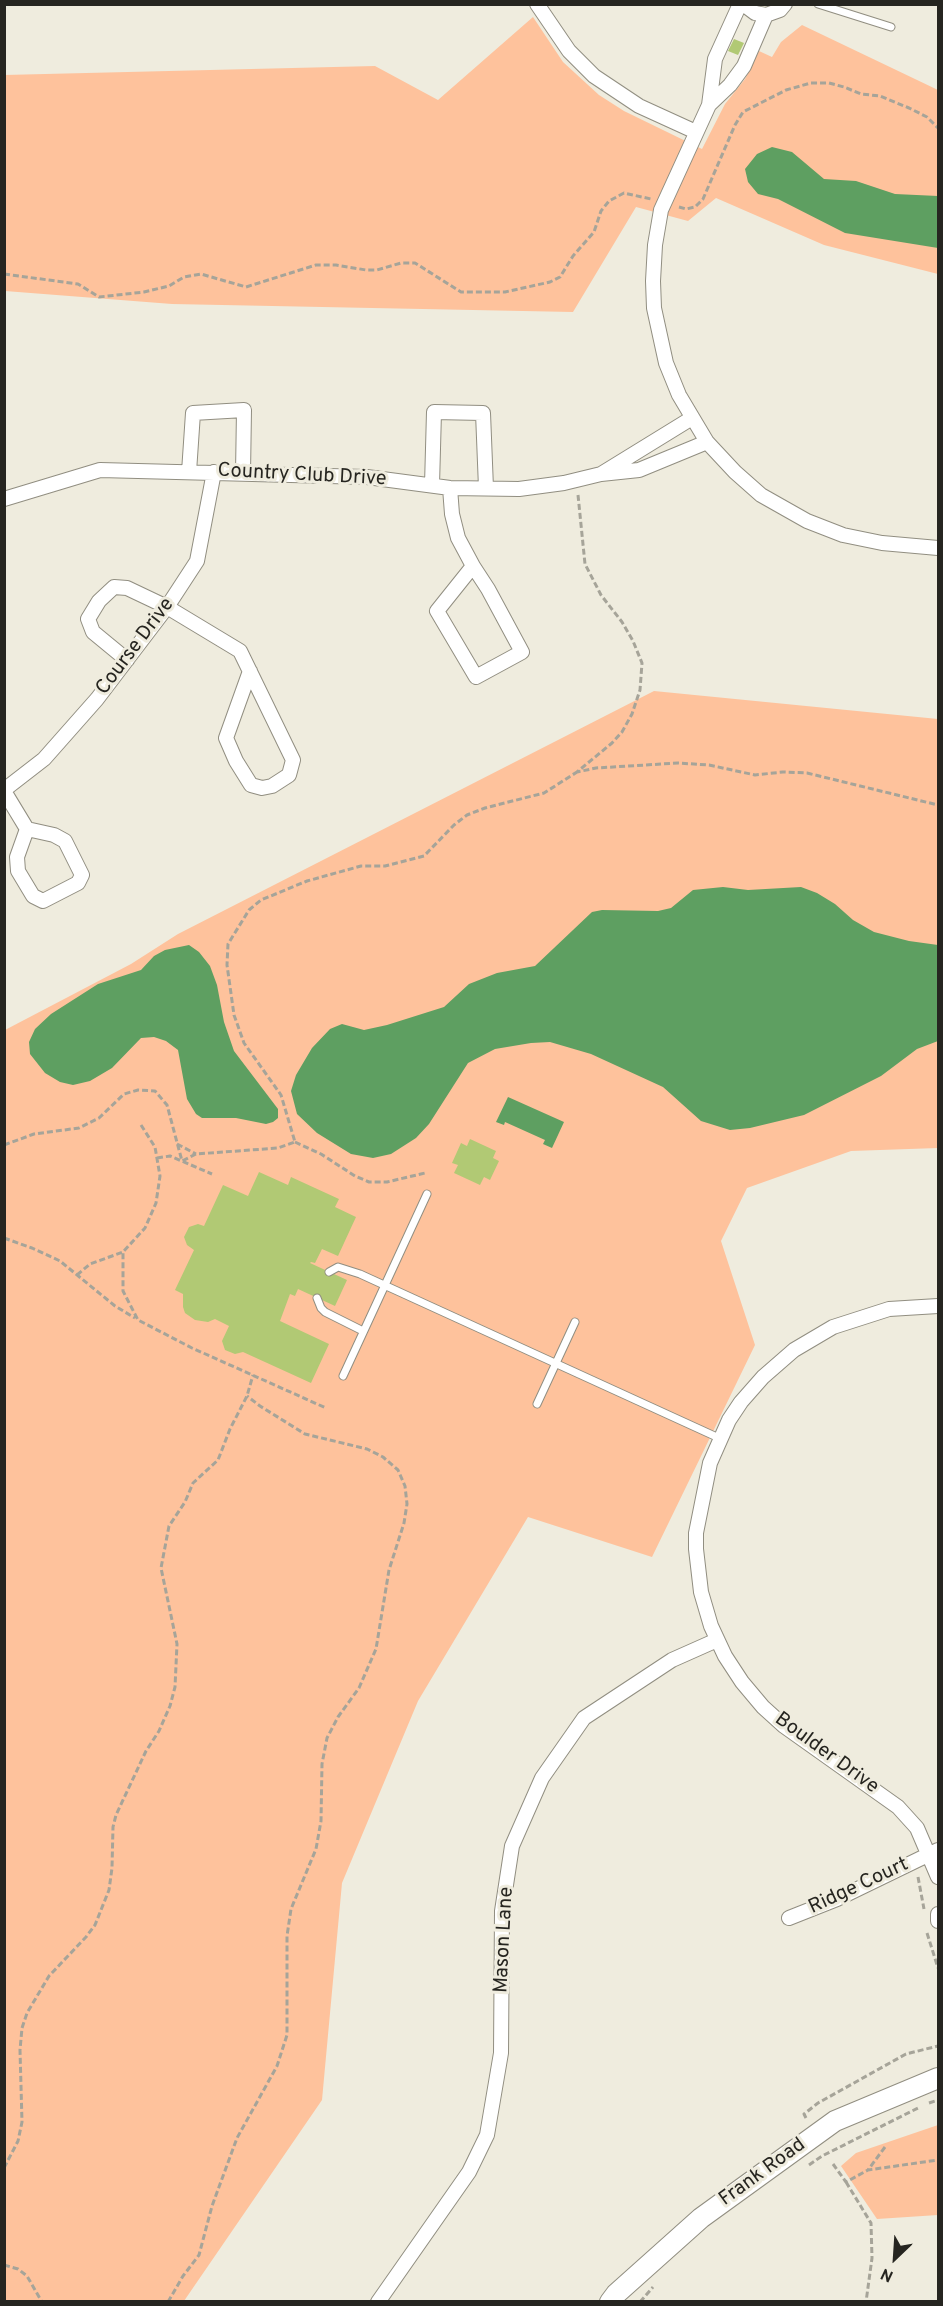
<!DOCTYPE html>
<html>
<head>
<meta charset="utf-8">
<style>
  body { margin:0 }
  #map { position:relative; width:943px; height:2306px; overflow:hidden; background:#efecde; font-family:Overpass,sans-serif }
  canvas { display:block }
  .frame { position:absolute; inset:0; border:6px solid #262520; pointer-events:none }
  .north { position:absolute; left:865px; top:2228px; width:60px; height:60px; -webkit-text-stroke:4px #efecde; paint-order:stroke; rotate:205deg; font-size:16px; font-weight:700; line-height:24px; text-align:center; color:#262520 }
  .north::after { content:''; display:block; margin:auto; width:21px; height:27px; background:#262520; clip-path:polygon(50% 0,100% 100%,50% 72%,0 100%) }
</style>
</head>
<body>
<div id="map">
<canvas width="943" height="2306"></canvas>
<div class="frame"></div>
<div class="north">N</div>
</div>
<script>
const ctx = document.querySelector('canvas').getContext('2d');
ctx.lineJoin = 'round';
function fillPath(path, color) { ctx.fillStyle = color; ctx.fill(path, 'evenodd'); }
const poly = rows => new Path2D(rows.map(r => 'M' + r).join(''));
function trace(path, color, width, dash) { ctx.strokeStyle = color; ctx.lineWidth = width; ctx.lineCap = dash ? 'butt' : 'round'; ctx.setLineDash(dash || []); ctx.stroke(path); }
function write(font, color, halo, rows, align = 'center') {
  ctx.font = font + ' Overpass,sans-serif'; ctx.lineWidth = 6; ctx.setLineDash([]); ctx.textBaseline = 'middle'; ctx.strokeStyle = halo; ctx.fillStyle = color; for (const [text, x, y, turn = 0] of rows) {
    ctx.save(); ctx.translate(x, y); ctx.rotate((+turn || 0) * Math.PI / 180); ctx.textAlign = isNaN(turn) ? turn : align; if (halo) ctx.strokeText(text, 0, 0); ctx.fillText(text, 0, 0); ctx.restore();
  }
}
fillPath(poly([
  [533,17,563,62,599,95,624,111,702,149,725,104,745,79,759,51,772,57,781,42,802,25,938,90,938,274,824,245,716,198,688,221,636,207,573,312,172,304,5,291,4,75,375,66,438,100],
  [654,691,938,719,938,1148,851,1151,747,1188,721,1241,755,1345,652,1557,528,1517,418,1701,342,1883,322,2100,184,2301,5,2302,5,1030,131,964,178,934],
  [938,2125,938,2215,877,2219,841,2166,856,2153]
]), '#fec29c');
fillPath(poly([
  [772,147,792,152,824,179,856,181,895,194,938,196,938,248,845,233,778,199,758,194,748,182,745,169,757,154],
  [723,887,748,890,801,887,817,893,835,904,853,920,874,932,909,941,938,945,938,1041,917,1049,881,1076,804,1115,750,1128,730,1130,701,1121,663,1087,591,1054,550,1042,531,1043,495,1049,468,1063,429,1124,416,1138,391,1154,373,1158,351,1154,317,1133,297,1114,291,1091,296,1075,312,1048,330,1029,342,1024,364,1030,387,1025,444,1007,469,984,497,973,535,966,592,912,602,910,658,911,671,908,693,890],
  [189,945,199,952,210,966,217,985,224,1022,234,1051,278,1109,278,1118,273,1122,266,1124,236,1118,202,1118,196,1114,187,1099,178,1050,166,1041,154,1037,141,1038,112,1068,90,1081,73,1085,60,1082,45,1073,30,1054,29,1042,35,1029,51,1014,98,984,141,970,154,956,165,950],
  [508,1097,564,1122,552,1148,543,1144,545,1140,505,1122,504,1125,496,1122]
]), '#5e9f61');
fillPath(poly([
  [734,39,744,43,738,55,728,51],
  [470,1139,496,1151,493,1158,499,1161,490,1180,484,1177,480,1185,454,1173,458,1165,452,1163,461,1143,467,1146],
  [259,1172,288,1185,291,1177,339,1199,335,1207,356,1217,338,1256,322,1249,315,1263,311,1262,310,1263,347,1280,335,1306,298,1289,295,1296,290,1294,280,1321,329,1344,311,1383,243,1352,235,1354,225,1350,222,1341,229,1326,215,1319,208,1322,195,1320,185,1313,183,1307,183,1294,175,1290,194,1250,187,1245,184,1237,189,1227,198,1224,204,1226,223,1185,248,1196]
]), '#b1c974');
const lane = poly([
  [818,4,891,27],
  [329,1272,338,1267,360,1274,719,1438],
  [317,1298,321,1308,325,1312,363,1331],
  [343,1376,427,1194],
  [537,1404,575,1322]
]);
const street = poly([
  [537,4,569,51,594,76,639,106,696,132],
  [740,4,715,59,709,105,661,210,655,245,653,281,654,308,666,363,679,395,707,442,735,472,761,495,807,521,843,535,882,543,938,548],
  [743,4,755,13,766,15,780,10,785,4],
  [709,105,730,85,744,66,766,15],
  [692,418,601,474,639,470,707,442],
  [189,472,193,413,244,410,243,473],
  [432,485,434,412,483,413,486,488],
  [450,488,452,514,458,538,473,566,437,611,476,677,522,652,488,589,473,566],
  [4,499,100,470,367,477,450,488,519,489,564,483,601,474],
  [127,660,93,632,88,619,99,601,114,587,127,588,167,607,240,651,293,760,289,775,272,786,262,788,251,785,236,761,226,738,250,671],
  [4,790,44,759,97,699,167,607,197,561,214,472],
  [4,791,27,829,54,835,65,841,82,875,78,883,43,901,33,896,18,871,17,857,27,829],
  [938,1306,889,1309,833,1327,794,1350,763,1377,741,1402,729,1420,710,1463,696,1533,696,1549,701,1592,711,1626,725,1656,742,1682,763,1707,784,1726,898,1807,917,1828,938,1877],
  [938,1914,938,1921],
  [789,1918,837,1899,938,1850],
  [378,2302,469,2172,487,2135,501,2053,502,1911,512,1846,542,1778,584,1718,672,1660,717,1640]
]);
const secondary = poly([
  [610,2302,616,2294,701,2218,835,2121,938,2078]
]);
trace(lane, '#918e81', 9);
trace(street, '#918e81', 16);
trace(secondary, '#918e81', 22);
trace(poly([
  [679,207,686,209,695,207,703,199,735,125,743,112,786,90,811,83,829,83,844,87,861,94,880,96,909,108,927,117,938,128],
  [4,274,78,284,99,297,144,292,169,286,184,277,201,274,246,287,316,265,336,265,366,270,377,270,401,263,415,263,461,292,505,292,550,282,560,277,573,256,594,232,601,211,609,201,624,193,651,199],
  [578,495,585,564,601,595,622,622,633,641,642,663,640,690,632,714,622,732,612,743,577,772,596,768,678,763,709,765,755,775,783,772,807,773,938,805],
  [141,1125,155,1147,160,1176,156,1203,145,1228,123,1252,123,1291,138,1320,192,1348,326,1408],
  [295,1142,321,1154,355,1176,369,1182,387,1182,425,1173],
  [177,1144,196,1154],
  [4,1145,34,1134,79,1128,99,1118,124,1094,138,1090,155,1091,167,1105,182,1161,196,1154,278,1148,295,1142,281,1095,244,1043,234,1015,227,965,228,944,249,910,261,900,307,881,361,866,385,866,424,856,454,825,467,815,485,808,544,793,577,772],
  [157,1158,170,1156,212,1174],
  [4,1238,32,1248,60,1261,115,1306,135,1318],
  [77,1275,90,1264,123,1252],
  [918,1877,924,1909],
  [927,1933,938,1968],
  [929,2103,938,2100],
  [806,2118,804,2114,818,2103,906,2054,938,2046],
  [885,2147,868,2170,938,2160],
  [833,2164,846,2182,868,2170],
  [809,2165,822,2156,920,2107],
  [4,2168,18,2141,22,2122,20,2050,22,2028,27,2013,49,1976,86,1937,95,1925,109,1890,112,1868,113,1827,116,1815,146,1751,159,1731,170,1706,175,1687,177,1644,161,1568,169,1526,185,1502,193,1483,218,1460,230,1429,247,1396,253,1375],
  [846,2182,871,2223,872,2258,866,2302],
  [4,2265,18,2269,27,2276,42,2302],
  [168,2302,183,2276,199,2255,212,2206,237,2138,277,2066,287,2035,287,1936,291,1909,316,1849,321,1821,322,1764,327,1738,338,1717,359,1688,376,1649,389,1570,404,1523,407,1504,405,1486,398,1470,383,1457,367,1449,305,1434,260,1406,247,1396],
  [640,2302,653,2287]
]), '#a6a499', 3, [6, 3]);
trace(lane, '#fff', 7);
trace(street, '#fff', 14);
trace(secondary, '#fff', 20);
write('20px', '#262520', '#efecde', [
  ["Country Club Drive",302,476,3],
  ["Course Drive",136,647,-53],
  ["Boulder Drive",826,1754,36],
  ["Ridge Court",859,1887,-25],
  ["Mason Lane",505,1940,-87],
  ["Frank Road",763,2173,-36]
]);
</script>
</body>
</html>
